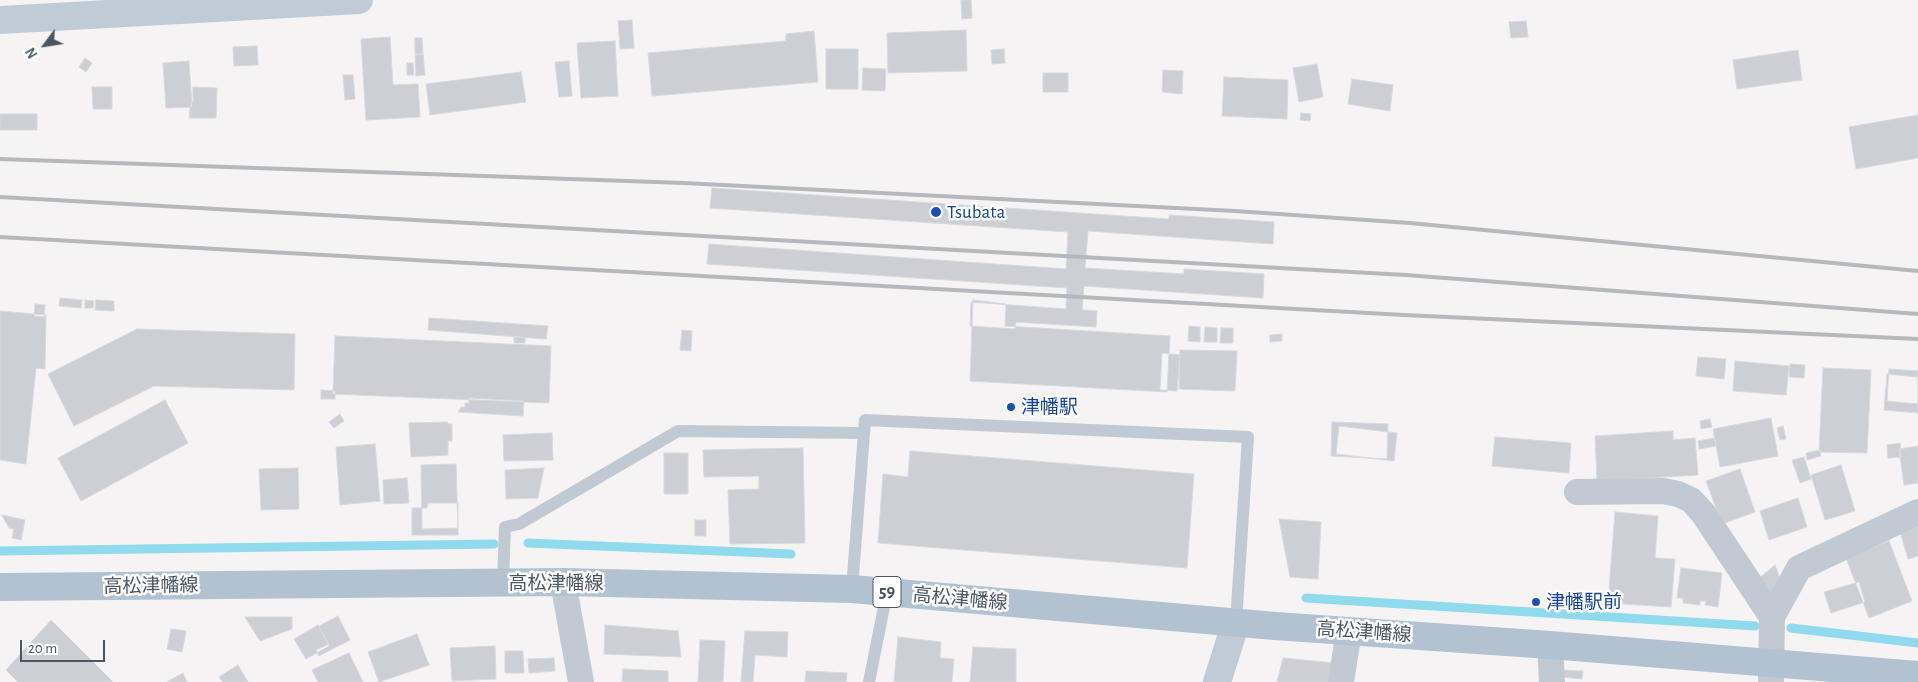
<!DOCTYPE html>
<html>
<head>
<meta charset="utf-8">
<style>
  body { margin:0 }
  #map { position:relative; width:1918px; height:682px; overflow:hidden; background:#f5f3f3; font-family:"Alegreya Sans",sans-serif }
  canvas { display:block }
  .north { position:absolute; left:20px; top:20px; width:50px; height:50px; -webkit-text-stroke:4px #fff; paint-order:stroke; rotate:239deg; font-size:14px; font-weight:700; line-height:20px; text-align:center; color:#4a5661 }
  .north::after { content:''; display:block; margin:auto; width:18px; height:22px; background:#4a5661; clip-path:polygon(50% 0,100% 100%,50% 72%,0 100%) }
  .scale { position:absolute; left:20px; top:640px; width:85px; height:22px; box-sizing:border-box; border:2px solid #4a5661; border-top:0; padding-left:6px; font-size:15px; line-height:18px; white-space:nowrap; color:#4a5661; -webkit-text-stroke:4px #fff; paint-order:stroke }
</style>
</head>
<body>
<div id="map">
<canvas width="1918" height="682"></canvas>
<div class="north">N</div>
<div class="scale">20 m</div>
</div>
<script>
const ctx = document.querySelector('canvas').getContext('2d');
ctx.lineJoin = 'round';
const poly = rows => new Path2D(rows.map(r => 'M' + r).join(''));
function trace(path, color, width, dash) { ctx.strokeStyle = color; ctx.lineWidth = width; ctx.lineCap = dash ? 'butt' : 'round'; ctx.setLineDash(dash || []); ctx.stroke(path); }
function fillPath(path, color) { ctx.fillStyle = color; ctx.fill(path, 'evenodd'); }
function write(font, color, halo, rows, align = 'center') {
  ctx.font = font + ' "Alegreya Sans","Noto Sans JP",sans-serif'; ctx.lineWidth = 5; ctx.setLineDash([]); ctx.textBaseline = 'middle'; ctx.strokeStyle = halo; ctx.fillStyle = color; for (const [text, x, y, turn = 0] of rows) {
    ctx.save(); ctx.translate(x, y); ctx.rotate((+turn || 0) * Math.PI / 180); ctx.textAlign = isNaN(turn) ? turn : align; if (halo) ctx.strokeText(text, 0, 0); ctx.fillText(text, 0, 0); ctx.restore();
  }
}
trace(poly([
  [528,543,791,554],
  [0,551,494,544],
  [1306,598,1755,626],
  [1791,628,1918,643]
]), '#90daee', 9);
const building = poly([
  [961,0,971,0,972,18,962,19,961,0],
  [632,20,634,48,620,49,618,21,632,20],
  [1526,21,1528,37,1511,38,1509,22,1526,21],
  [966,30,967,71,888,73,887,33,966,30],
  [814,31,818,82,652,96,648,53,786,41,786,34,814,31],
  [390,37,393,85,418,84,420,117,366,120,361,39,390,37],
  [415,38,422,38,423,54,415,54,415,38],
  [615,41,618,96,581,98,577,43,615,41],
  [257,46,258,65,234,66,233,47,257,46],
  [826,49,858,49,858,89,826,89,826,49],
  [1004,49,1005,63,992,64,991,50,1004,49],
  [1798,50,1802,80,1737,89,1733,60,1798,50],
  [423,54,425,75,416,76,415,55,423,54],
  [85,58,92,63,86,72,79,67,85,58],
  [189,61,192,107,166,108,163,63,189,61],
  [569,61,572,96,559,97,555,62,569,61],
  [407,63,413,63,414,75,407,75,407,63],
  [1317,64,1323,97,1299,102,1293,68,1317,64],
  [863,68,886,69,885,91,862,90,863,68],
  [1163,70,1183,71,1182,94,1162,92,1163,70],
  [521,72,526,102,430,115,426,84,521,72],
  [1043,73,1068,73,1068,92,1043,92,1043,73],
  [343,75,353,75,355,99,345,100,343,75],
  [1224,77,1288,80,1287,119,1222,116,1224,77],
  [1352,79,1393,85,1390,111,1348,104,1352,79],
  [92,87,112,87,112,109,93,109,92,87],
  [193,87,217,88,216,118,189,118,191,102,193,102,193,87],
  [1301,113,1311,114,1310,121,1300,120,1301,113],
  [0,114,37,114,37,130,0,130,0,114],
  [1918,115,1918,158,1856,169,1849,127,1918,115],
  [712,188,1109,215,1169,219,1169,215,1274,222,1273,244,1088,231,1085,268,1184,274,1184,269,1264,274,1263,298,1084,286,1082,310,1097,311,1096,327,1016,322,1015,329,970,326,971,302,1066,309,1067,288,707,264,709,244,1066,269,1068,232,710,208,712,188],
  [60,298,82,300,81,308,59,306,60,298],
  [85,300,94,301,93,308,85,308,85,300],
  [96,300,114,301,114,311,95,310,96,300],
  [973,300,1006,304,1005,326,1170,336,1167,392,970,381,973,300],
  [35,304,45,305,44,317,34,316,35,304],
  [0,311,46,315,45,369,36,368,26,464,0,460,0,311],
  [429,318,548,326,546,339,428,330,429,318],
  [1189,326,1200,327,1200,342,1188,341,1189,326],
  [1205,327,1217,328,1217,342,1204,342,1205,327],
  [1221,328,1233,328,1233,343,1220,343,1221,328],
  [137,329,295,334,294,390,154,386,74,426,48,374,137,329],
  [682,330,692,331,691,351,680,350,682,330],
  [1282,334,1282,341,1270,342,1270,335,1282,334],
  [335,336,551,346,549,403,333,394,335,336],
  [514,337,525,338,525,343,514,343,514,337],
  [1180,350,1237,351,1235,391,1179,389,1180,350],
  [1162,353,1180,355,1177,391,1160,390,1162,353],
  [1698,357,1726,359,1724,379,1696,376,1698,357],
  [1735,361,1789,366,1786,395,1733,391,1735,361],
  [1790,364,1805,365,1804,378,1789,377,1790,364],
  [1823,368,1871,370,1867,453,1819,452,1823,368],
  [1889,369,1918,371,1918,404,1887,401,1889,369],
  [1887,374,1918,377,1918,413,1884,410,1887,374],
  [321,390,335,391,335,399,321,399,321,390],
  [469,398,524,401,523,416,458,412,461,407,465,407,465,403,469,403,469,398],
  [165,400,188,443,81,501,58,458,165,400],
  [340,414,344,421,334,428,329,422,340,414],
  [1771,418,1778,456,1720,467,1713,429,1771,418],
  [1710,419,1712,427,1701,429,1700,421,1710,419],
  [447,422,448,424,452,424,452,441,448,441,448,455,411,457,409,423,447,422],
  [1332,422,1388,424,1387,459,1331,456,1332,422],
  [1339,426,1397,433,1394,461,1336,454,1339,426],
  [1783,426,1786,439,1780,440,1777,428,1783,426],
  [1673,431,1673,440,1695,438,1698,475,1597,481,1595,436,1673,431],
  [552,433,553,460,504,461,503,435,552,433],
  [1495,437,1571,443,1569,473,1492,466,1495,437],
  [1714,438,1716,446,1699,449,1698,441,1714,438],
  [1900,443,1901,457,1888,458,1887,445,1900,443],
  [375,444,380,501,340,505,336,447,375,444],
  [1918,446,1918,483,1904,485,1899,449,1918,446],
  [803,448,805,543,730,544,728,490,759,489,759,476,704,477,703,450,803,448],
  [1820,450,1821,456,1807,460,1806,453,1820,450],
  [910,451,1194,474,1187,568,878,543,883,474,908,477,910,451],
  [664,453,688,453,688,494,664,494,664,453],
  [1804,457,1811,479,1800,483,1792,460,1804,457],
  [456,464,458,528,422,529,421,465,456,464],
  [1841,465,1855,511,1825,520,1811,475,1841,465],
  [298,468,299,509,261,510,259,469,298,468],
  [544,468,538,498,506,499,505,470,544,468],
  [1740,469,1755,512,1722,524,1706,481,1740,469],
  [407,478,409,503,384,504,383,480,407,478],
  [1798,498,1807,527,1769,540,1760,511,1798,498],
  [428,503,458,503,458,535,412,535,412,508,427,508,428,503],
  [1615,512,1658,516,1655,558,1675,559,1671,607,1608,603,1615,512],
  [2,515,25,520,21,540,12,538,14,529,9,528,2,515],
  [1279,519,1321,522,1318,579,1290,577,1279,519],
  [695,520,706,520,706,536,695,536,695,520],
  [1918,526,1918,556,1908,559,1900,531,1918,526],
  [1889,541,1912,601,1869,618,1846,558,1889,541],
  [1775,565,1781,581,1771,600,1756,581,1775,565],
  [1681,568,1722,573,1718,607,1705,605,1706,601,1700,601,1700,605,1683,603,1683,598,1677,598,1681,568],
  [1859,582,1865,602,1831,613,1824,592,1859,582],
  [338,616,350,640,319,656,316,650,329,644,319,626,338,616],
  [245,617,292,617,292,629,260,641,245,617],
  [51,620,113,682,18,682,6,670,51,620],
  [318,625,329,646,306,659,294,639,318,625],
  [605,625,678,631,681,657,604,654,605,625],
  [171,629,186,631,182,652,167,649,171,629],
  [745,631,788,632,787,657,755,655,753,682,741,682,745,631],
  [417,634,429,665,379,682,368,652,417,634],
  [898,637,941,642,940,658,954,659,952,682,894,682,898,637],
  [700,640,725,641,723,682,698,682,700,640],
  [495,646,496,679,452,681,450,648,495,646],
  [973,647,1016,649,1016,682,970,682,973,647],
  [505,651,523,651,524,673,505,673,505,651],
  [349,653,363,682,318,682,312,670,349,653],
  [554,658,555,671,529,673,528,659,554,658],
  [1283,658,1334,663,1330,682,1277,682,1283,658],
  [238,665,248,682,223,682,219,677,238,665],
  [623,669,668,671,668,682,622,682,623,669],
  [1564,670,1583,671,1582,679,1563,677,1564,670],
  [806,671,847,673,846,682,805,682,806,671],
  [183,673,187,682,167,682,183,673]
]);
fillPath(building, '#cdcfd5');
trace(building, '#d7d9de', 1);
trace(poly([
  [503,582,505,527,519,524,678,431,864,433],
  [852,589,865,420,1248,437,1236,622],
  [869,682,887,592]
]), '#c1cad2', 12);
trace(poly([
  [1577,492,1663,491,1678,494,1691,500,1703,513,1772,617],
  [563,582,581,682],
  [1550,645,1552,682],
  [1341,682,1349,631],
  [1771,682,1772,617,1799,568,1918,512]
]), '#c1cad2', 26);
trace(poly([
  [0,20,359,0],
  [1217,682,1236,622]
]), '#c1cbd6', 28);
trace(poly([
  [0,587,563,582,852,589,1275,626,1550,645,1918,675]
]), '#b3c2d1', 28);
trace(poly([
  [0,159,684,183,1235,211,1410,223,1918,271],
  [0,197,1406,275,1918,314],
  [0,237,1404,315,1918,339]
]), '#b5b8bd', 4);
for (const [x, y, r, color] of [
  [936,212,6,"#1a4fb4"],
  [1011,407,5,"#1a4fb4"],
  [1536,602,5,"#1a4fb4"]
]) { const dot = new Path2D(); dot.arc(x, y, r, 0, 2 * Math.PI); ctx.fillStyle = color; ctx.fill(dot); trace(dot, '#fff', 2); }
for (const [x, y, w] of [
  [887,592,28]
]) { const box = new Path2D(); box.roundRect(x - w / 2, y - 15.5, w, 31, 4); ctx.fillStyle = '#fff'; ctx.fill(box); trace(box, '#4a5661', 1); }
write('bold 18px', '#4a5661', null, [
  ["59",887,592]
]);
write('19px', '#164399', '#fff', [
  ["Tsubata",947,212],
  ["津幡駅",1021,407],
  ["津幡駅前",1546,602]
], 'left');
write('19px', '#4a5661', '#fff', [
  ["高松津幡線",556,583],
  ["高松津幡線",151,586,-1],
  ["高松津幡線",960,599,5],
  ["高松津幡線",1364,632,4]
]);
</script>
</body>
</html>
